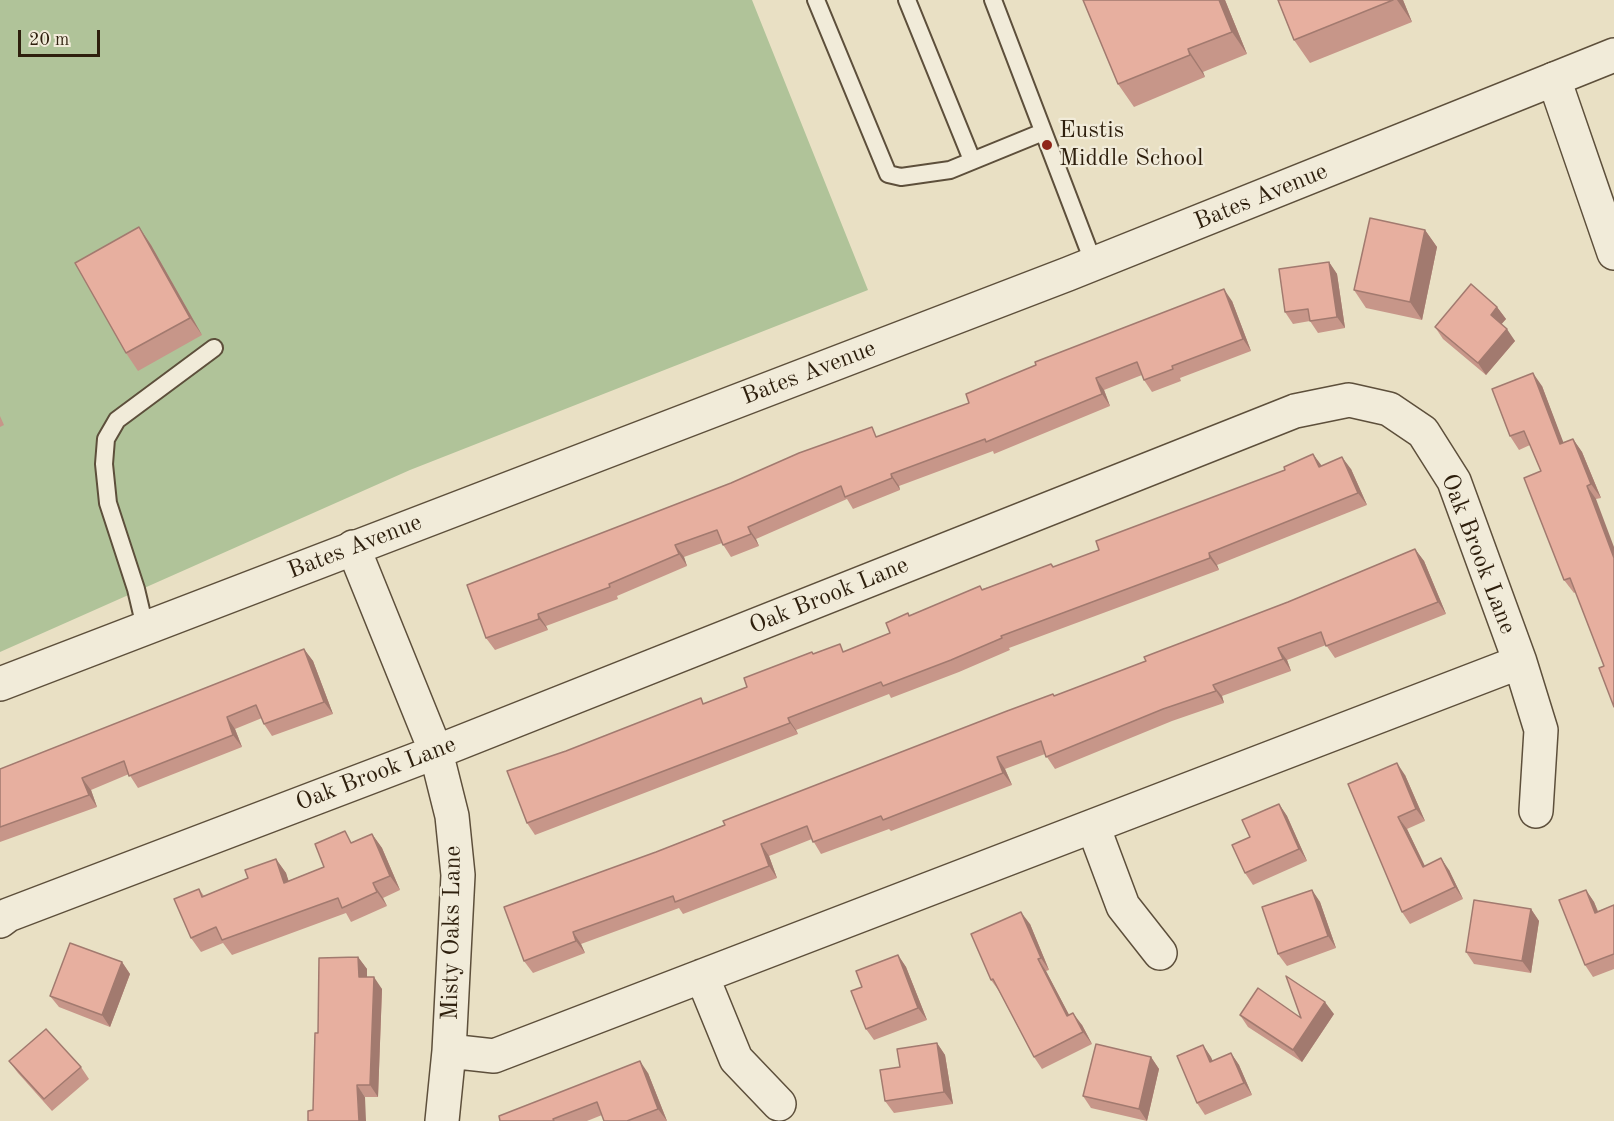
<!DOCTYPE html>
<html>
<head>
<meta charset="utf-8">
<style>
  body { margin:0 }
  #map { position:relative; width:1614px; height:1121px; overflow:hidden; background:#e9e0c4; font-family:"Old Standard TT",serif }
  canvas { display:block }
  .scale { position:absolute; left:18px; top:30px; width:82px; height:27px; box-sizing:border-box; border:3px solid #2e1f0d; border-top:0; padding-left:8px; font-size:18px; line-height:21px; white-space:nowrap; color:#2e1f0d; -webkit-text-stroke:4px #f1ebd9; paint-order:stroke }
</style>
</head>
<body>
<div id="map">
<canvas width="1614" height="1121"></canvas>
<div class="scale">20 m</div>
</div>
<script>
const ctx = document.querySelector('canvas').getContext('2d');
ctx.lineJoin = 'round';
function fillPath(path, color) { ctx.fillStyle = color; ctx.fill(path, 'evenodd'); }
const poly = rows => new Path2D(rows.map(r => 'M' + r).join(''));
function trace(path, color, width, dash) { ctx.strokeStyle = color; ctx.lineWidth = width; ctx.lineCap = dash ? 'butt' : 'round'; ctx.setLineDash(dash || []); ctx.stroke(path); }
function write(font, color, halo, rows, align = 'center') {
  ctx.font = font + ' "Old Standard TT",serif'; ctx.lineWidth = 4.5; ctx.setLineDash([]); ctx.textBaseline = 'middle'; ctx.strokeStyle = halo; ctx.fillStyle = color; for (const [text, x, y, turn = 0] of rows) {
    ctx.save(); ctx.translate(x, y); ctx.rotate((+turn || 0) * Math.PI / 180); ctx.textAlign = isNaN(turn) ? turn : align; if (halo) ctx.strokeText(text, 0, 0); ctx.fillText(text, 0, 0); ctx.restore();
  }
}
fillPath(poly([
  [0,0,752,0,868,290,410,470,0,652]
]), '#b0c399');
const service = poly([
  [816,0,888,174,901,177,950,170,1043,132],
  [907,0,972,160],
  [993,0,1094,264],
  [145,627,136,589,108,503,104,464,106,439,117,420,214,348]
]);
const minor = poly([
  [1554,79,1614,253],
  [353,547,436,752,452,816,458,875,449,1051,442,1121],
  [1093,826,1123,906,1160,953],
  [0,921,8,915,436,752,1295,411,1349,400,1389,409,1423,432,1454,481,1520,662,1541,730,1536,811],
  [702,976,736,1059,779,1104],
  [449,1051,494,1056,1520,662]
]);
const tertiary = poly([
  [0,684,1068,274,1614,55]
]);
trace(service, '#5d4f3b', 20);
trace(minor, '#5d4f3b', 36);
trace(tertiary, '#5d4f3b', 36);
trace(service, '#f1ebd9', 16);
trace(minor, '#f1ebd9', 33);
trace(tertiary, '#f1ebd9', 33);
fillPath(poly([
  [1225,0,1247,54,1203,72,1205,77,1134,107,1118,84],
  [1278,0,1403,0,1412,22,1310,63,1294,40],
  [139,227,151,245,202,335,138,371,126,353],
  [1425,230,1437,247,1422,320,1366,308,1354,290],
  [1329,262,1337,274,1345,328,1318,333,1310,321,1293,324,1285,312],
  [1232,301,1251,351,1180,378,1181,381,1152,392,1144,380,1142,375,1104,390,1110,406,994,454,993,451,899,486,900,490,853,509,847,499,756,539,759,546,731,557,722,543,684,557,687,566,617,596,618,599,546,626,548,630,495,650,486,638,879,436,969,403],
  [1497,307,1506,319,1501,324,1515,341,1486,375,1443,339,1435,327],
  [1542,386,1563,443,1573,439,1582,452,1601,498,1596,499,1604,666,1576,592,1574,593,1564,580,1541,471,1530,445,1519,450,1510,436],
  [0,416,4,425,0,427],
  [1313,454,1321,466,1351,469,1367,505,1217,565,1219,570,1009,648,1010,650,959,672,891,698,889,694,796,730,798,734,535,835,527,823,566,751,705,703,747,687,812,652,814,654,845,652,890,633,910,615,982,589,1054,567,1099,550,1285,470],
  [1415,549,1424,561,1446,614,1335,658,1326,645,1287,660,1291,671,1222,696,1224,703,1172,721,1055,769,1045,754,1005,769,1012,785,891,831,889,829,821,854,812,839,769,856,777,878,683,914,679,908,581,944,585,953,533,973,524,961,656,852,1053,694,1055,696,1146,661],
  [304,649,313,661,333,714,272,736,264,724,262,718,235,729,242,747,138,788,129,774,91,790,97,807,0,842,0,769],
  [1405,775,1425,821,1407,829,1425,866,1449,870,1463,899,1410,924,1402,912,1348,784],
  [1279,804,1287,816,1307,861,1253,885,1245,873,1250,837],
  [372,834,382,848,400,890,383,898,387,906,351,922,346,913,232,955,223,943,201,952,191,938,199,889,204,896,248,878,276,859,286,873,288,881,324,867,353,842],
  [1312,890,1320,902,1336,948,1287,966,1278,954],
  [1586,890,1594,902,1598,911,1614,905,1614,969,1593,977,1585,965],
  [1531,909,1539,921,1531,973,1474,964,1466,952],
  [1030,924,1049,970,1046,971,1069,1015,1082,1025,1092,1044,1042,1069,1034,1057,999,991,991,980],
  [898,955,906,967,927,1020,874,1040,866,1029,862,987],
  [358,957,367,969,367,977,382,989,378,1097,365,1097,318,1033],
  [122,962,130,974,110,1027,59,1007,50,996],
  [1334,1014,1302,1062,1248,1027,1240,1015,1301,1018],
  [937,1043,945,1055,953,1104,894,1113,885,1101,900,1067],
  [1203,1045,1213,1061,1231,1053,1239,1065,1252,1095,1205,1115,1197,1103],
  [1151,1057,1159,1069,1147,1121,1091,1108,1083,1096],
  [9,1061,81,1067,89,1079,52,1111,18,1073],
  [648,1073,667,1121,604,1121,602,1115,587,1121,500,1121]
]), '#c79689');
fillPath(poly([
  [1219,0,1225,0,1247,54,1232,32],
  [1397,0,1403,0,1412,22],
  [1188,49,1203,72,1205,77,1190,55],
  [139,227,151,245,202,335,190,318],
  [1425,230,1437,247,1422,320,1410,302],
  [1329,262,1337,274,1345,328,1337,317],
  [1224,289,1232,301,1251,351,1243,339],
  [1497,307,1506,319,1499,327,1491,315],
  [1507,329,1515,341,1486,375,1478,363],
  [1533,373,1542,386,1569,457,1560,444],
  [1096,378,1104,390,1110,406,1102,394],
  [1573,439,1582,452,1601,498,1591,484],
  [1313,454,1322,466,1319,467],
  [1342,457,1351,469,1367,505,1358,493],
  [891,474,899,486,900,490,892,478],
  [1587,486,1596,499,1614,547,1614,558],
  [748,527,756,539,759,546,751,534],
  [675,545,684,557,687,566,679,554],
  [1415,549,1424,561,1446,614,1438,602],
  [1209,553,1217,565,1219,570,1210,558],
  [538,614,546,626,548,630,539,619],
  [1278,648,1287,660,1291,671,1283,659],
  [304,649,313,661,333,714,324,702],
  [1213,685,1222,696,1224,703,1216,691],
  [227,717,235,729,242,747,233,735],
  [788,718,796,730,798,734,790,723],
  [997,757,1005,769,1012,785,1003,773],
  [1397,763,1405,775,1425,821,1416,809],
  [82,778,91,790,97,807,89,795],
  [1279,804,1287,816,1307,861,1299,849],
  [1398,817,1407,829,1431,879,1423,867],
  [372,834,382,848,400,890,390,876],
  [761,844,769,856,777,878,769,866],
  [1441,858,1449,870,1463,899,1455,887],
  [276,859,286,873,294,897,284,883],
  [373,883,383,898,387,906,377,892],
  [1312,890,1320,902,1336,948,1328,936],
  [1586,890,1594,902,1603,925,1595,913],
  [1531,909,1539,921,1531,973,1522,961],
  [1021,912,1030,924,1049,970,1041,958],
  [573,932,581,944,585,953,576,941],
  [898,955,906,967,927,1020,918,1008],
  [358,957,367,969,367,989,359,977],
  [1038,959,1046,971,1076,1028,1067,1016],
  [122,962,130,974,110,1027,102,1015],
  [374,977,382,989,378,1097,370,1085],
  [1325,1002,1334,1014,1302,1062,1293,1050],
  [1073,1013,1082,1025,1092,1044,1083,1032],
  [937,1043,945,1055,953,1104,944,1092],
  [1203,1045,1211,1057,1218,1074,1210,1062],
  [1231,1053,1239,1065,1252,1095,1244,1083],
  [1151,1057,1159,1069,1147,1121,1139,1109],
  [640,1061,648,1073,667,1121,658,1109],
  [357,1085,365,1097,366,1121,359,1121]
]), '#a27a6f');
const building = poly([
  [1083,0,1219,0,1232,32,1188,49,1190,55,1118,84,1083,0],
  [1278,0,1393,0,1294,40,1278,0],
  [1370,218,1425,230,1410,302,1354,290,1370,218],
  [139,227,190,318,126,353,75,263,139,227],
  [1329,262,1337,317,1310,321,1308,309,1285,312,1279,269,1329,262],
  [1471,284,1497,307,1491,315,1507,329,1478,363,1435,327,1471,284],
  [1224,289,1243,339,1172,366,1173,369,1144,380,1137,362,1096,378,1102,394,986,442,985,439,891,474,892,478,845,497,841,486,748,527,751,534,723,545,717,530,675,545,679,554,609,584,610,587,538,614,539,619,486,638,467,585,731,483,799,453,872,427,876,437,969,403,966,394,1036,365,1035,362,1224,289],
  [1533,373,1560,444,1573,439,1591,484,1587,486,1614,558,1614,707,1599,668,1604,666,1570,578,1564,580,1524,478,1541,471,1524,431,1510,436,1492,389,1533,373],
  [1313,454,1319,467,1342,457,1358,493,1209,553,1210,558,1001,636,1002,638,951,660,883,686,881,682,788,718,790,723,527,823,507,771,566,751,701,698,703,704,747,687,744,678,812,652,813,654,840,644,843,652,890,633,886,623,908,613,909,616,980,586,982,590,1051,564,1053,567,1099,550,1096,541,1285,470,1284,467,1313,454],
  [1415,549,1438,602,1326,646,1321,632,1278,648,1283,659,1213,685,1216,691,1163,709,1046,757,1041,741,997,757,1003,773,883,820,881,816,813,842,807,826,761,844,769,866,675,902,673,896,573,932,576,941,524,961,504,907,656,852,725,825,723,821,1007,711,1053,694,1054,696,1146,661,1144,657,1288,602,1415,549],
  [304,649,324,702,264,724,256,705,227,717,233,735,129,776,124,761,82,778,89,795,0,827,0,769,304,649],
  [1397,763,1416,809,1398,817,1423,867,1441,858,1455,887,1402,912,1348,784,1397,763],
  [1279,804,1299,849,1245,873,1232,845,1250,837,1242,820,1279,804],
  [345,831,351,843,372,834,390,876,373,883,377,892,342,908,338,898,222,940,216,927,191,938,174,899,199,889,202,897,248,878,245,870,276,859,284,883,324,867,315,844,345,831],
  [1312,890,1328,936,1278,954,1262,907,1312,890],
  [1586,890,1595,913,1614,905,1614,954,1585,965,1559,900,1586,890],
  [1474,900,1531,909,1522,961,1466,952,1474,900],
  [1021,912,1041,958,1038,959,1067,1016,1073,1013,1083,1032,1034,1057,993,979,991,980,971,934,1021,912],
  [70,943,122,962,102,1015,50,996,70,943],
  [898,955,918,1008,866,1029,851,991,862,987,856,971,898,955],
  [358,957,359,977,374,977,370,1085,357,1085,359,1121,308,1121,308,1111,313,1110,315,1033,318,1033,319,958,358,957],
  [1286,976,1325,1002,1293,1050,1240,1015,1258,988,1301,1018,1286,976],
  [46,1029,81,1067,44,1099,9,1061,46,1029],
  [937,1043,944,1092,885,1101,880,1070,900,1067,897,1049,937,1043],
  [1096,1044,1151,1057,1139,1109,1083,1096,1096,1044],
  [1203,1045,1210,1062,1231,1053,1244,1083,1197,1103,1177,1056,1203,1045],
  [640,1061,658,1109,627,1121,604,1121,597,1102,553,1119,554,1121,500,1121,499,1116,640,1061]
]);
fillPath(building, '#e7af9f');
trace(building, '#a27a6f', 1.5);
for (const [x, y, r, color] of [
  [1047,145,6,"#8f2418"]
]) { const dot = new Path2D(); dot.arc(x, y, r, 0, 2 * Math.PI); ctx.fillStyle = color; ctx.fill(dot); trace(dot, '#f1ebd9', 2); }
write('24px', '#2e1f0d', '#f1ebd9', [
  ["Eustis",1059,131],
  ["Middle School",1059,159]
], 'left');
write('24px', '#2e1f0d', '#f1ebd9', [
  ["Bates Avenue",1261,197,-22],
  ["Bates Avenue",809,373,-21],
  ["Bates Avenue",355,547,-21],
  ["Oak Brook Lane",1478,554,69],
  ["Oak Brook Lane",829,596,-22],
  ["Oak Brook Lane",376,774,-21],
  ["Misty Oaks Lane",452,933,-89]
]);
</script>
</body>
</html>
